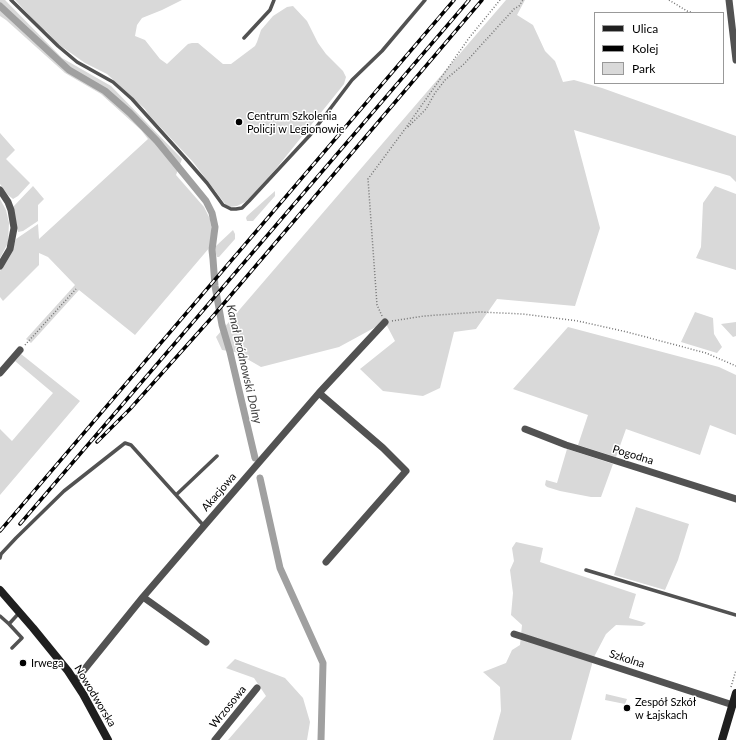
<!DOCTYPE html>
<html>
<head>
<meta charset="utf-8">
<style>
  body { margin:0 }
  #map { position:relative; width:736px; height:740px; overflow:hidden; background:#fff; font-family:Lato,sans-serif }
  canvas { display:block }
  .legend { position:absolute; left:594px; top:12px; width:130px; height:72px; box-sizing:border-box; background:#fff; border:1px solid #999; margin:0; padding:5px 7px; list-style:none; font-size:12px; color:#000 }
  .legend li { display:flex; align-items:center; gap:8px; height:20px }
  .legend b { width:20px; border:1px solid #999 }
</style>
</head>
<body>
<div id="map">
<canvas width="736" height="740"></canvas>
<ul class="legend">
<li><b style="height:5px;background:#1f1f1f"></b>Ulica</li>
<li><b style="height:5px;background:#000"></b>Kolej</li>
<li><b style="height:11px;background:#d9d9d9"></b>Park</li>
</ul>
</div>
<script>
const ctx = document.querySelector('canvas').getContext('2d');
ctx.lineJoin = 'round';
function fillPath(path, color) { ctx.fillStyle = color; ctx.fill(path, 'evenodd'); }
const poly = rows => new Path2D(rows.map(r => 'M' + r).join(''));
function trace(path, color, width, dash) { ctx.strokeStyle = color; ctx.lineWidth = width; ctx.lineCap = dash ? 'butt' : 'round'; ctx.setLineDash(dash || []); ctx.stroke(path); }
function write(font, color, halo, rows, align = 'center') {
  ctx.font = font + ' Lato,sans-serif'; ctx.lineWidth = 3; ctx.setLineDash([]); ctx.textBaseline = 'middle'; ctx.strokeStyle = halo; ctx.fillStyle = color; for (const [text, x, y, turn = 0] of rows) {
    ctx.save(); ctx.translate(x, y); ctx.rotate((+turn || 0) * Math.PI / 180); ctx.textAlign = isNaN(turn) ? turn : align; if (halo) ctx.strokeText(text, 0, 0); ctx.fillText(text, 0, 0); ctx.restore();
  }
}
fillPath(poly([
  [0,0,5,0,62,58,111,86,182,159,176,175,204,207,210,219,212,232,210,247,135,335,79,290,31,343,26,339,75,285,48,257,39,253,39,265,3,301,0,297,0,271,11,253,16,239,38,224,39,239,148,139,141,130,101,94,65,73,6,20,0,16],
  [15,0,182,0,162,10,142,18,137,25,135,36,145,40,160,59,167,64,188,44,192,43,198,43,223,64,231,64,255,46,257,42,261,30,273,16,287,7,293,6,307,21,318,43,326,54,343,71,346,77,344,84,275,170,247,201,237,206,230,207,226,205,193,162,149,115,145,109,107,74,85,63,58,44,46,31,43,30],
  [506,0,525,0,517,15,533,25,545,51,555,61,563,82,574,80,602,88,736,136,736,182,730,176,574,130,600,228,575,306,497,299,476,329,454,332,440,388,423,396,383,391,360,369,395,341,385,322,339,347,261,367,235,352,222,350,216,337],
  [0,133,15,150,6,159,30,183,18,196,13,199,8,195,0,184],
  [33,186,44,199,38,205,38,221,23,231,18,232,13,207],
  [715,186,736,194,736,270,696,258,701,247,703,203],
  [275,191,275,196,253,221,247,221,246,218,247,216],
  [0,199,6,210,9,223,8,243,0,258],
  [233,230,235,234,235,239,219,257,217,257,215,251,216,246],
  [695,312,713,318,714,334,722,347,717,353,681,342],
  [736,322,736,336,733,337,721,324],
  [568,327,719,367,736,375,736,435,710,425,700,455,626,429,616,457,578,445,588,415,513,389],
  [21,354,80,401,0,495,0,429,12,441,53,393,15,361],
  [567,449,613,464,601,497,591,497,560,491,547,487,545,485,546,480,557,483],
  [636,507,689,524,678,560,665,590,614,575],
  [516,542,543,548,540,562,636,594,629,618,646,623,642,626,616,625,606,634,594,657,571,740,493,740,501,711,500,687,483,672,506,663,512,650,520,645,522,625,511,615,513,593,510,570,514,561,512,548],
  [235,659,285,678,303,698,310,722,307,740,228,740,266,696,254,678,226,668],
  [606,694,627,699,625,704,605,700]
]), '#d9d9d9');
trace(poly([
  [0,6,69,70,105,91,130,113,157,141,206,201,212,213,215,227,212,250,213,259,215,286,222,325,230,352,255,458],
  [260,478,280,568,323,663,321,740]
]), '#a0a0a0', 7);
trace(poly([
  [669,0,687,11,694,13],
  [408,127,426,109,435,93,445,80,464,64,514,9,519,6,523,0],
  [382,316,377,305,368,179,405,129,469,38,500,0],
  [392,321,424,316,480,312,523,314,578,321,627,332,706,353,736,366],
  [25,345,76,289],
  [731,687,736,670]
]), '#747474', 1.5, [1, 2]);
trace(poly([
  [11,0,58,46,77,62,113,82,132,99,186,159,207,183,223,205,231,209,236,209,242,208,249,201,311,134,352,80,382,51,425,0],
  [244,38,270,10,274,0],
  [176,495,217,456],
  [0,558,1,554,16,538,64,491,125,443,131,445,204,526],
  [586,570,736,615],
  [0,616,9,624],
  [12,648,22,638,9,624,19,613]
]), '#525252', 3.5);
trace(poly([
  [729,0,736,60],
  [0,190,8,202,11,210,14,228,10,249,0,266],
  [0,373,20,350],
  [319,393,383,448,406,471,326,562],
  [525,429,566,445,736,499],
  [143,597,206,642],
  [514,634,733,705],
  [75,681,143,597,204,526,319,393,385,322],
  [215,740,257,688]
]), '#525252', 7);
trace(poly([
  [0,590,33,628,68,671,83,694,108,740],
  [722,740,736,693]
]), '#1f1f1f', 8);
const rail = poly([
  [97,442,130,409,214,315,482,0],
  [20,524,469,0],
  [0,531,454,0]
]);
trace(rail, '#000', 3.5);
trace(rail, '#fff', 2, [6]);
for (const [x, y, r, color] of [
  [239,122,4,"#000"],
  [23,663,4,"#000"],
  [627,708,4,"#000"]
]) { const dot = new Path2D(); dot.arc(x, y, r, 0, 2 * Math.PI); ctx.fillStyle = color; ctx.fill(dot); trace(dot, '#fff', 1.5); }
write('11px', '#000', '#fff', [
  ["Centrum Szkolenia",247,116],
  ["Policji w Legionowie",247,129],
  ["Irwega",31,663],
  ["Zespół Szkół",635,702],
  ["w Łajskach",635,715]
], 'left');
write('11px', '#000', '#fff', [
  ["Pogodna",633,455,17],
  ["Akacjowa",219,492,-49],
  ["Szkolna",627,659,18],
  ["Nowodworska",95,696,59],
  ["Wrzosowa",228,707,-51]
]);
write('italic 12px', '#414141', '#fff', [
  ["Kanał Bródnowski Dolny",244,364,77]
]);
</script>
</body>
</html>
